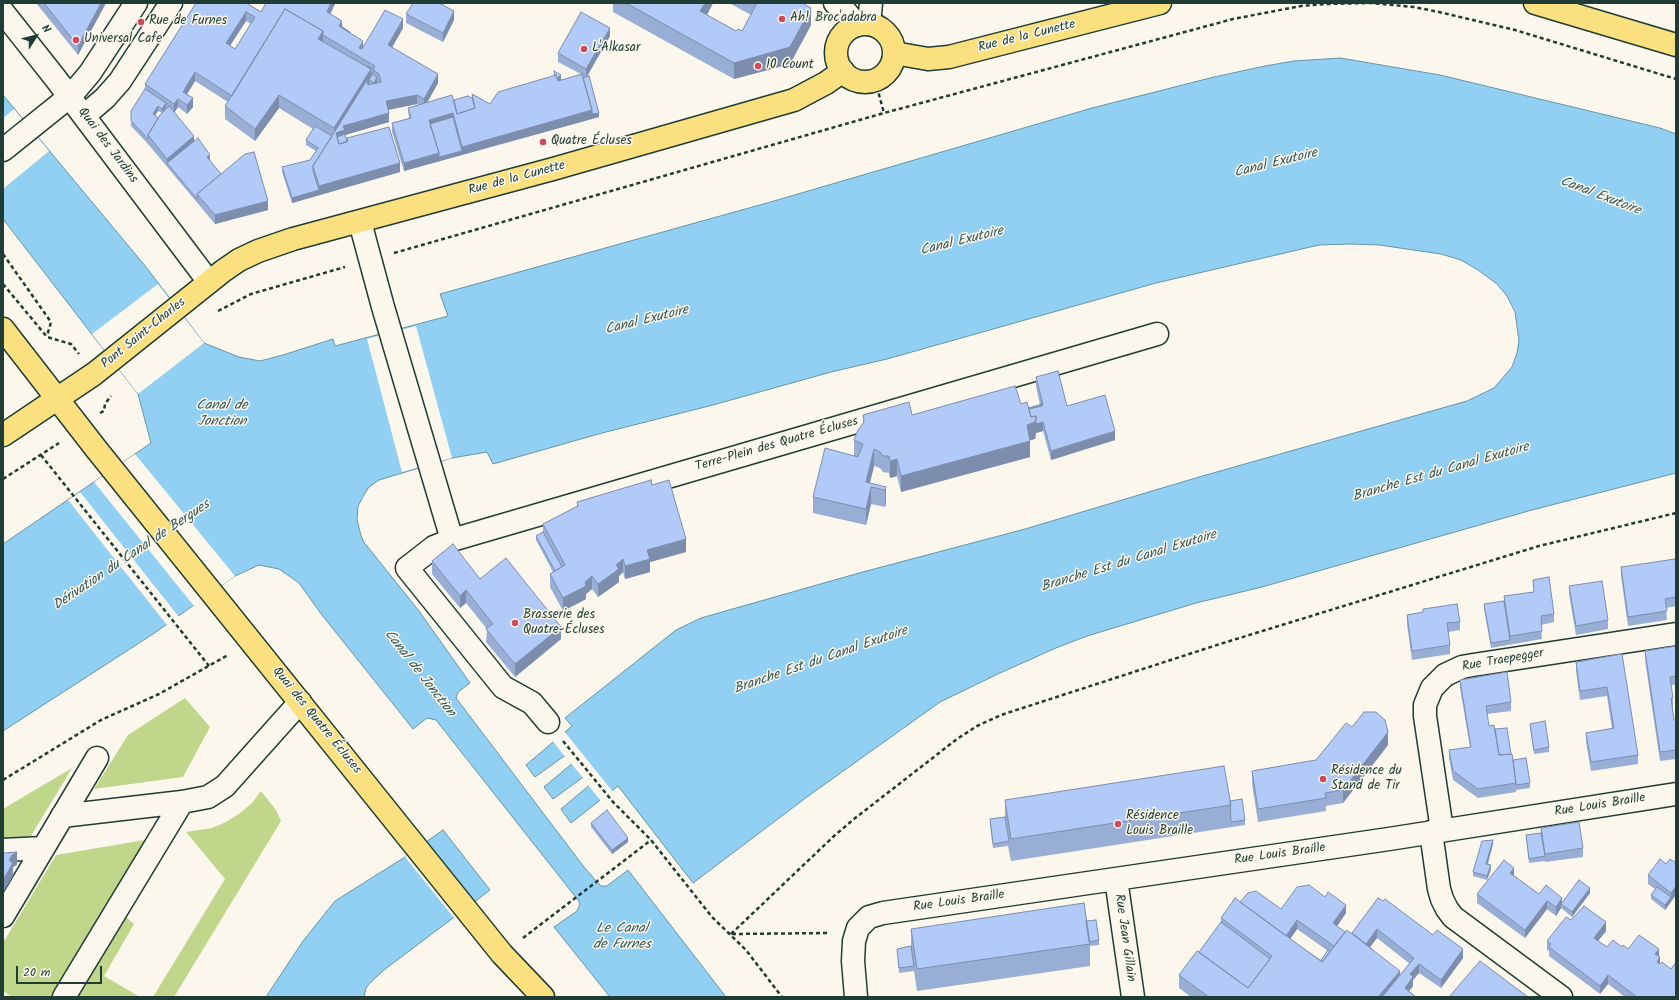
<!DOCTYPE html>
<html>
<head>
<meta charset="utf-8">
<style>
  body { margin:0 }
  #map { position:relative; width:1679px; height:1000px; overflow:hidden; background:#fbf7ec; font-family:Kalam,sans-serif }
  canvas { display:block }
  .frame { position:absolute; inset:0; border:4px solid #1f3d34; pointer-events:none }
  .north { position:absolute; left:16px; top:16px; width:40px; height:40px; -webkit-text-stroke:3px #fbf7ec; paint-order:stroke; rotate:54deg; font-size:11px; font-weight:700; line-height:16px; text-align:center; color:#1f3d34 }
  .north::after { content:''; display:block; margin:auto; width:14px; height:18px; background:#1f3d34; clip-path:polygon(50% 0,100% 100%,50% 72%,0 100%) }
  .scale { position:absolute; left:16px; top:966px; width:86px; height:18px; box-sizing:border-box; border:2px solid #1f3d34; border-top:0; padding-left:5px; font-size:12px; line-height:14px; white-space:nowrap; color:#1f3d34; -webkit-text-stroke:3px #fbf7ec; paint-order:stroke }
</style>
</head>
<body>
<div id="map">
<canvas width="1679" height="1000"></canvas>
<div class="frame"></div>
<div class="north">N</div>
<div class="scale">20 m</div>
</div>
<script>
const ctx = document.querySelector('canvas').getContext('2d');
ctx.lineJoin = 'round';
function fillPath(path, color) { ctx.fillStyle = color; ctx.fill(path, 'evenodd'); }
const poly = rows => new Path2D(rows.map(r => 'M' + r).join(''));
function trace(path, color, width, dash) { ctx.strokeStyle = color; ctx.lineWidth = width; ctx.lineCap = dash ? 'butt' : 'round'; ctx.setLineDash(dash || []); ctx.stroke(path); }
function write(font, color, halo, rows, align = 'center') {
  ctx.font = font + ' Kalam,sans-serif'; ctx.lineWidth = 3; ctx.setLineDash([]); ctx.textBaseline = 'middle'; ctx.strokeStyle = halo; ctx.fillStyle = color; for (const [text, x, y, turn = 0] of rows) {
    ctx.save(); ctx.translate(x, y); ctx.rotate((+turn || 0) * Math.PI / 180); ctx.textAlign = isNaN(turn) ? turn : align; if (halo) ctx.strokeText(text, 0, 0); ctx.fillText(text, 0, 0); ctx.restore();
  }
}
fillPath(poly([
  [185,698,210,727,183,777,94,789,128,735],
  [72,768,31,836,3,840,3,809],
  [261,791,276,810,281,821,174,997,153,997,225,879,186,832,212,828,224,823,239,814,252,803],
  [145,840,51,997,12,997,3,991,3,943,56,855],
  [125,916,134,924,104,976,140,997,77,997]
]), '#c0d68b');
const water = poly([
  [1340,58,1440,75,1660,128,1676,134,1676,473,1532,510,1262,587,1196,603,1087,636,1056,648,1000,673,940,702,811,794,693,883,618,786,571,823,561,809,599,777,593,770,553,799,544,787,581,756,574,749,535,777,526,765,572,726,565,718,676,630,701,618,859,573,1025,529,1199,477,1467,401,1494,388,1512,367,1517,353,1519,341,1515,312,1507,296,1497,284,1478,270,1461,260,1441,254,1379,245,1350,244,1319,245,1156,283,887,359,831,372,713,405,602,433,493,464,487,452,452,458,379,480,369,487,365,493,358,506,357,519,360,532,363,541,419,611,470,683,458,692,456,698,584,867,597,882,601,886,607,886,628,870,726,997,610,997,554,927,577,911,580,904,578,900,436,720,427,718,413,729,322,615,299,583,279,569,259,565,235,576,153,634,3,731,3,544,151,443,138,394,3,219,3,95,146,267,204,343,239,357,260,361,283,355,333,339,335,346,448,316,440,294,774,201,1092,108,1214,77,1265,66,1294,61,1340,58],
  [443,830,490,890,384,970,370,983,366,988,364,997,266,997,303,941,335,901,405,857,443,830]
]);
fillPath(water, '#92d0f3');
trace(water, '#6495a7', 1);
fillPath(poly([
  [14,109,49,151,3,189,3,118],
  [158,284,204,343,138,394,92,334],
  [416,326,452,458,402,472,367,339],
  [135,454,235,576,194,606,94,482],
  [80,492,179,617,167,625,68,500],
  [564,731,613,792,601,801,587,784,596,776,593,773,584,779,570,762,578,755,574,751,566,758,552,740],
  [425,842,474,902,454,918,405,857]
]), '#fbf7ec');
const minor = poly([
  [835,3,846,12,857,25],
  [3,12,56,79,209,282],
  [869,24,871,3],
  [84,116,105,98,120,81,171,3],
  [3,150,69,97,79,86,90,73,136,3],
  [360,222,383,307,452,540],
  [548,722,532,703,503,687,407,568,434,547,452,540,1157,334],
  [62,816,182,802,208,797,225,786,300,702],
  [1442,830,1425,716,1425,705,1432,688,1445,675,1462,667,1473,665,1676,634],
  [1431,832,1439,889,1442,899,1447,909,1453,917,1561,997],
  [3,850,43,848],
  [1116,879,1133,997],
  [3,916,97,758],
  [64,997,182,802],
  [856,997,853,961,854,941,858,928,869,917,883,913,1389,839,1676,794]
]);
const major = poly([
  [1535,3,1676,45],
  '836 53a29 29 0 1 1 58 0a29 29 0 1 1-58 0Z',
  [894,53,928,59,949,57,1160,3],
  [3,329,97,450,502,954,543,997],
  [3,435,94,374,223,271,239,260,258,251,293,239,553,169,794,100,826,83,843,71]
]);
trace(minor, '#1f3d34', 25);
trace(major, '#1f3d34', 25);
trace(poly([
  [875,80,884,113],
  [394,253,884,113,1233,19,1301,6,1326,4,1371,3,1414,7,1439,12,1515,30,1676,79],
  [3,254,51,322,47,336],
  [3,284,47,337,71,344,79,354],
  [218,311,251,294,345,267],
  [100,413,104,411,105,404,111,396],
  [41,455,209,666],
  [3,479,59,443],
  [563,741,613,802,651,840,712,917,746,950,782,997],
  [3,780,101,720,159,694,228,655],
  [731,934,834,836,854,819,957,739,977,726,1001,715,1220,644,1539,546,1676,513],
  [732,934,829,933],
  [523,938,651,840]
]), '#1f3d34', 2.5, [4, 3]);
trace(minor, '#fbf7ec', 22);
trace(major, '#fbe080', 22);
fillPath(poly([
  [36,3,106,3,78,55],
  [196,3,250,3,249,4,261,12,266,4,264,3,335,3,330,14,342,27,350,33,363,47,403,28,392,48,438,83,427,103,472,98,472,94,490,104,554,76,554,71,561,80,581,74,558,62,558,53,610,36,587,77,599,117,404,171,392,132,392,123,409,119,408,108,419,105,417,104,389,110,389,122,345,135,347,142,347,138,400,172,292,203,282,172,282,167,310,160,316,151,306,145,306,140,313,129,279,108,255,141,225,119,225,106,228,102,195,81,187,94,193,107,187,114,178,107,174,113,194,141,210,159,209,160,221,174,268,210,215,224,148,144,131,126,131,111,145,89,145,84],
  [246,21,251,24,235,49,230,45],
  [158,111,162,113,158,118,155,115],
  [613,3,713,3,707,15,736,31,742,31,751,15,731,4,731,3,802,3,811,25,790,64,734,79,613,12],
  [406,14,454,20,443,42,406,23],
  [1036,377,1067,406,1115,440,1051,460,1043,431,1036,433,1035,439,1030,440,1030,457,901,492,897,476,890,478,889,473,883,472,880,468,874,466,870,483,886,487,886,503,885,507,871,504,866,525,813,513,813,497,854,456,854,440,863,423,863,415,912,415,1021,404,1028,408,1040,405,1036,386],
  [652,485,686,552,650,562,650,572,625,579,623,572,619,576,619,582,598,597,592,589,586,594,586,599,563,611,550,587,550,574,553,572,536,540,536,536,543,532,543,524,577,506,577,502],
  [432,561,480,579,561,639,515,677,486,642,487,629,466,603,460,608,432,574],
  [1676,564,1676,606,1666,608,1667,620,1628,626,1621,576,1621,567],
  [1533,580,1554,614,1554,622,1541,625,1542,639,1491,648,1484,609,1484,604,1504,601,1504,596,1534,592],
  [1569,586,1608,620,1608,629,1576,635,1569,594],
  [1407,615,1460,622,1460,630,1448,632,1450,645,1450,654,1412,660,1407,624],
  [1676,646,1676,685,1671,685,1673,698,1673,707,1672,707,1674,720,1676,720,1676,759,1660,761,1645,660,1645,651],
  [1622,654,1638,755,1638,764,1591,771,1586,742,1586,733,1612,729,1607,696,1580,700,1576,671,1576,662],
  [1460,680,1511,702,1511,711,1487,714,1489,726,1495,729,1511,754,1513,760,1530,783,1530,788,1516,790,1516,792,1478,798,1453,780,1449,758,1449,750,1470,747,1460,688],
  [1530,724,1549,747,1549,752,1534,754,1530,728],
  [1352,727,1388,745,1343,803,1326,806,1326,811,1258,822,1252,784,1252,771,1316,760],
  [1005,800,1230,801,1245,820,1245,825,1011,861,1008,846,993,848,990,824,990,819,1005,817],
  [591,823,628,842,612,854,591,827],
  [1541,828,1583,848,1583,857,1545,862,1545,859,1545,861,1529,863,1526,835,1541,833],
  [1493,844,1488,864,1491,869,1487,880,1473,876,1473,872],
  [1675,862,1671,902,1665,910,1651,899,1651,895,1655,889,1648,884,1648,875,1666,864],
  [1514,876,1539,894,1562,903,1590,893,1572,917,1561,908,1556,916,1547,909,1525,938,1477,903,1477,894],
  [1378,898,1463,958,1441,988,1419,973,1413,980,1413,986,1409,991,1416,997,1191,997,1179,988,1179,975,1199,952,1221,922,1221,918,1281,909,1346,913,1337,926,1345,932,1352,933],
  [1297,929,1328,951,1321,960,1290,939],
  [1377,938,1410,964,1400,975,1370,947],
  [1571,920,1606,931,1598,941,1607,947,1622,947,1659,956,1660,964,1676,997,1625,997,1608,984,1600,994,1549,956,1549,951,1547,950,1547,941],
  [1086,921,1099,940,1099,945,1090,946,1090,966,917,991,914,971,899,973,897,949,911,946,911,929]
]), '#99aed5');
fillPath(poly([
  [101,3,106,3,78,55,78,46],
  [331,3,335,3,335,4,327,21,327,12],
  [705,3,713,3,700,28,700,11],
  [811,8,811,25,790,64,734,79,734,63],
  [454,11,454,20,443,42,443,33],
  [246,12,246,21,226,52,226,43],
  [403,19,403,28,388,54,388,45],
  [342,21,342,29,339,26],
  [610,28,610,36,586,77,586,69],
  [323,31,323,44,318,39],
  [363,41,363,50,359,57,359,48],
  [371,69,371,81,369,80,369,84,343,126,389,113,389,122,345,135,345,139,334,137,334,128],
  [195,72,195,81,183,101,183,92],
  [438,74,438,83,424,108,424,99],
  [561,75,561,80,556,83,556,79],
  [377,77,377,82,374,87,374,83],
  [279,95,279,108,255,141,255,129],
  [417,95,417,104,386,110,386,101],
  [193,98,193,107,187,114,187,105],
  [178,99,178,107,174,113,174,104],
  [166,103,166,107,162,113,162,109],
  [158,106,158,111,153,118,153,114],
  [592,110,599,113,599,117,404,171,404,163,439,153,462,151,462,147],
  [453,113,453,122,430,128,429,120],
  [194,136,194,145,167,163,167,159],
  [210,155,210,159,207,162,207,157],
  [400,163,400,172,292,203,292,198,319,190,319,186],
  [268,201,268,210,215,224,215,215],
  [1036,416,1043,422,1043,431,1036,433,1035,439,1027,441,1027,425],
  [1115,431,1115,440,1051,460,1051,451],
  [1030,441,1030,457,901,492,901,476],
  [874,449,874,466,866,498,866,482],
  [897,459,897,476,890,478,890,461],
  [871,487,871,504,866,525,866,509],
  [886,487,886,503,885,507,885,490],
  [686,539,686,552,650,562,650,572,625,579,625,566,647,550],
  [623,559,623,572,619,576,619,582,598,597,598,584,616,565],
  [592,576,592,589,586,594,586,599,563,611,563,598],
  [466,590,466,603,460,608,460,596],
  [561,627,561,639,515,677,515,664],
  [1388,732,1388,745,1343,803,1343,790],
  [628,838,628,842,612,854,612,850],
  [1493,840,1493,844,1486,868,1486,864],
  [17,852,17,865,13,867,13,876,3,893,3,880,9,860,12,855],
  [1491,865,1491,869,1487,880,1487,876],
  [1514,868,1514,877,1510,873],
  [1676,886,1676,895,1665,910,1665,905,1671,897,1671,893],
  [1590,888,1590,893,1572,917,1572,912],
  [1562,898,1562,905,1561,904,1561,908,1556,916,1556,907],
  [1547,901,1547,909,1525,938,1525,930],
  [1346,905,1346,913,1333,932,1333,923],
  [1297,920,1297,929,1285,947,1285,938],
  [1606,922,1606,931,1594,946,1594,938],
  [1377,929,1377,938,1364,955,1364,947],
  [1463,949,1463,958,1441,988,1441,980],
  [1659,949,1659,958,1655,954],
  [1660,957,1660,966,1657,962],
  [1419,964,1419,973,1413,980,1413,986,1405,996,1405,988,1410,974],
  [1400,971,1400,984,1389,997,1378,997],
  [1608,975,1608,984,1600,994,1600,986]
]), '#7d8dae');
const building = poly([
  [44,3,101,3,78,46,44,3],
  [196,3,246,3,261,12,266,3,331,3,327,12,342,21,339,26,363,41,359,48,362,49,385,10,403,19,388,45,438,74,424,99,417,95,386,101,389,113,343,126,345,130,336,133,339,144,348,141,347,138,389,127,400,163,319,186,313,166,367,80,368,85,381,82,379,74,373,70,375,66,323,35,323,31,285,9,232,96,195,72,183,92,193,98,187,105,178,99,174,104,145,84,196,3],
  [246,12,255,17,235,49,226,43,246,12],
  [413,3,439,3,454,11,443,33,406,14,413,3],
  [626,3,705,3,700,11,736,31,738,29,742,31,757,3,802,3,811,8,790,47,734,63,626,3],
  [285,9,323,31,318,39,371,69,334,128,279,95,255,129,225,106,285,9],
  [581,12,610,28,586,69,558,53,581,12],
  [341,26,350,32,350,33,341,27,341,26],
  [368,66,373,69,373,73,371,72,371,69,367,67,368,66],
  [554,71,561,75,557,78,556,75,555,76,554,71],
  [372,74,377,77,374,83,369,80,372,74],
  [582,74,592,110,462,147,453,113,429,120,439,153,404,163,392,123,411,118,408,108,452,95,457,114,475,108,472,94,490,104,498,92,556,75,558,81,582,74],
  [589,76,599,113,592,114,592,110,583,78,589,76],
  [145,89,166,103,162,109,158,106,153,114,158,118,148,135,148,139,131,121,131,111,145,89],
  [468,96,472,98,475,108,457,114,454,100,468,96],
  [169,106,194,136,167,159,148,135,160,115,169,106],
  [453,117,462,151,439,157,439,153,430,124,453,117],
  [315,126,332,136,313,166,313,171,319,190,292,198,282,167,310,160,318,148,306,140,315,126],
  [345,134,347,142,339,144,337,137,345,134],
  [198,138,210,155,207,157,221,174,197,194,197,199,167,163,198,138],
  [254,152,268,201,215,215,197,194,245,154,254,152],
  [1058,371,1067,406,1105,395,1115,431,1051,451,1043,422,1036,424,1036,416,1031,417,1029,409,1043,405,1036,377,1058,371],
  [1015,386,1021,404,1027,402,1031,417,1036,416,1035,422,1027,425,1030,441,901,476,897,459,890,461,889,456,883,456,880,452,874,449,866,482,886,487,885,490,871,487,866,509,813,497,825,448,858,457,863,444,854,440,858,430,864,422,863,415,909,402,912,415,1015,386],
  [1042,404,1042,406,1029,409,1028,408,1042,404],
  [651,480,652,485,669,480,686,539,647,550,650,559,625,566,623,559,616,565,619,569,598,584,592,576,585,582,586,586,563,598,550,574,565,565,543,524,578,506,577,502,651,480],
  [543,532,562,567,555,571,536,536,543,532],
  [453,544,480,579,506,558,561,627,515,664,486,629,493,624,466,590,460,596,432,561,453,544],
  [1675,559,1676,564,1676,597,1665,599,1667,611,1628,617,1621,567,1675,559],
  [1549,577,1554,614,1541,616,1542,631,1510,636,1504,596,1534,592,1533,580,1549,577],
  [1602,581,1608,620,1576,626,1569,586,1602,581],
  [1504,601,1510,640,1491,643,1484,604,1504,601],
  [1457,604,1460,622,1447,623,1450,645,1412,651,1407,615,1423,612,1423,609,1457,604],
  [1676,646,1676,676,1670,677,1673,698,1671,698,1674,720,1676,720,1676,750,1660,752,1645,651,1676,646],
  [1622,654,1638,755,1591,762,1586,733,1614,728,1607,687,1580,691,1576,662,1622,654],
  [1507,672,1511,702,1486,706,1489,726,1494,725,1499,755,1512,754,1516,783,1478,789,1453,771,1449,750,1471,747,1460,680,1507,672],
  [1364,712,1376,712,1385,720,1388,732,1343,790,1325,793,1326,798,1258,809,1252,771,1316,760,1346,723,1352,727,1364,712],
  [1545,721,1549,747,1534,750,1530,724,1545,721],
  [1507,728,1511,754,1499,755,1495,729,1507,728],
  [1526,758,1530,783,1516,785,1513,760,1526,758],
  [1224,766,1231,805,1011,839,1005,800,1224,766],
  [1242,799,1245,820,1231,822,1230,801,1242,799],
  [607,810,628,838,612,850,591,823,607,810],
  [1005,817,1009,841,993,844,990,819,1005,817],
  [1579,822,1583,848,1545,854,1541,828,1579,822],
  [1541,833,1545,856,1529,859,1526,835,1541,833],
  [1493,840,1486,864,1491,865,1487,876,1473,872,1482,841,1493,840],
  [3,852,4,853,17,852,12,855,9,860,13,863,3,880,3,852],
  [1660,859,1666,864,1670,859,1675,862,1676,861,1676,886,1671,893,1648,875,1660,859],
  [1504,860,1514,868,1510,873,1539,894,1546,885,1562,898,1556,907,1547,901,1525,930,1477,894,1504,860],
  [1579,880,1590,888,1572,912,1561,904,1579,880],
  [1309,885,1325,897,1328,892,1346,905,1333,923,1345,932,1334,946,1297,920,1286,936,1240,902,1248,893,1256,891,1281,909,1297,887,1309,885],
  [1657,887,1671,897,1665,905,1651,895,1657,887],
  [1235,898,1322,962,1347,930,1400,971,1378,997,1209,997,1179,975,1197,951,1248,988,1272,956,1221,918,1235,898],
  [1378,898,1383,901,1385,899,1433,935,1437,930,1463,949,1441,980,1419,964,1410,974,1413,977,1405,988,1416,997,1382,997,1414,958,1377,929,1366,944,1352,933,1378,898],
  [1084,903,1090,944,917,969,911,929,1084,903],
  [1584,906,1606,922,1594,938,1607,947,1613,940,1622,947,1623,945,1628,949,1639,935,1659,949,1655,954,1660,957,1657,962,1660,964,1662,962,1671,969,1676,962,1676,996,1675,997,1637,997,1608,975,1600,986,1549,947,1551,944,1547,941,1566,917,1571,920,1584,906],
  [1096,920,1099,940,1089,942,1086,921,1096,920],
  [1221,922,1270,959,1248,988,1199,952,1221,922],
  [911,946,914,966,899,968,897,949,911,946],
  [1328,950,1330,952,1322,962,1321,960,1328,950],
  [1480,961,1528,997,1449,997,1480,961]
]);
fillPath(building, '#b2caf8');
trace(building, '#7d8dae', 1);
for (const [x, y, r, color] of [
  [782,19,4,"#d1495b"],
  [141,22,4,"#d1495b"],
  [76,40,4,"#d1495b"],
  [584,49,4,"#d1495b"],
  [758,66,4,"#d1495b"],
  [543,142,4,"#d1495b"],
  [515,623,4,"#d1495b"],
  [1323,779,4,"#d1495b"],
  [1118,824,4,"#d1495b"]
]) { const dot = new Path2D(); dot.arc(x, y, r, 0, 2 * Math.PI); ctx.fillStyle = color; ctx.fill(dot); trace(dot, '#fbf7ec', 1.5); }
write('13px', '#1f3d34', '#fbf7ec', [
  ["Ah! Broc'adabra",790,19],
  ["Rue de Furnes",149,22],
  ["Universal Cafe",84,40],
  ["L'Alkasar",592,49],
  ["10 Count",766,66],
  ["Quatre Écluses",551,142],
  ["Brasserie des",523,616],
  ["Quatre-Écluses",523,631],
  ["Résidence du",1331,772],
  ["Stand de Tir",1331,787],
  ["Résidence",1126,817],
  ["Louis Braille",1126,832]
], 'left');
write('13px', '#1f3d34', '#fbf7ec', [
  ["Rue de la Cunette",1027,37,-14],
  ["Quai des Jardins",107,146,53],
  ["Rue de la Cunette",517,179,-15],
  ["Pont Saint-Charles",144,334,-39],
  ["Terre-Plein des Quatre Écluses",777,445,-16],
  ["Rue Traepegger",1503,661,-10],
  ["Quai des Quatre Écluses",316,721,51],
  ["Rue Louis Braille",1600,806,-9],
  ["Rue Louis Braille",1280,855,-8],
  ["Rue Louis Braille",959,902,-8],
  ["Rue Jean Gillain",1124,938,82]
]);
write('italic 14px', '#365a5a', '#fbf7ec', [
  ["Canal Exutoire",1276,164,-14],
  ["Canal Exutoire",1600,197,21],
  ["Canal Exutoire",962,242,-14],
  ["Canal Exutoire",647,321,-14],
  ["Canal de",222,407],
  ["Jonction",222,423],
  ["Branche Est du Canal Exutoire",1441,473,-16],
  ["Dérivation du Canal de Bergues",132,556,-34],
  ["Branche Est du Canal Exutoire",1129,562,-17],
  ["Branche Est du Canal Exutoire",821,661,-19],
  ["Canal de Jonction",419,674,52],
  ["Le Canal",622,930],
  ["de Furnes",622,946]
]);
</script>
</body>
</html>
